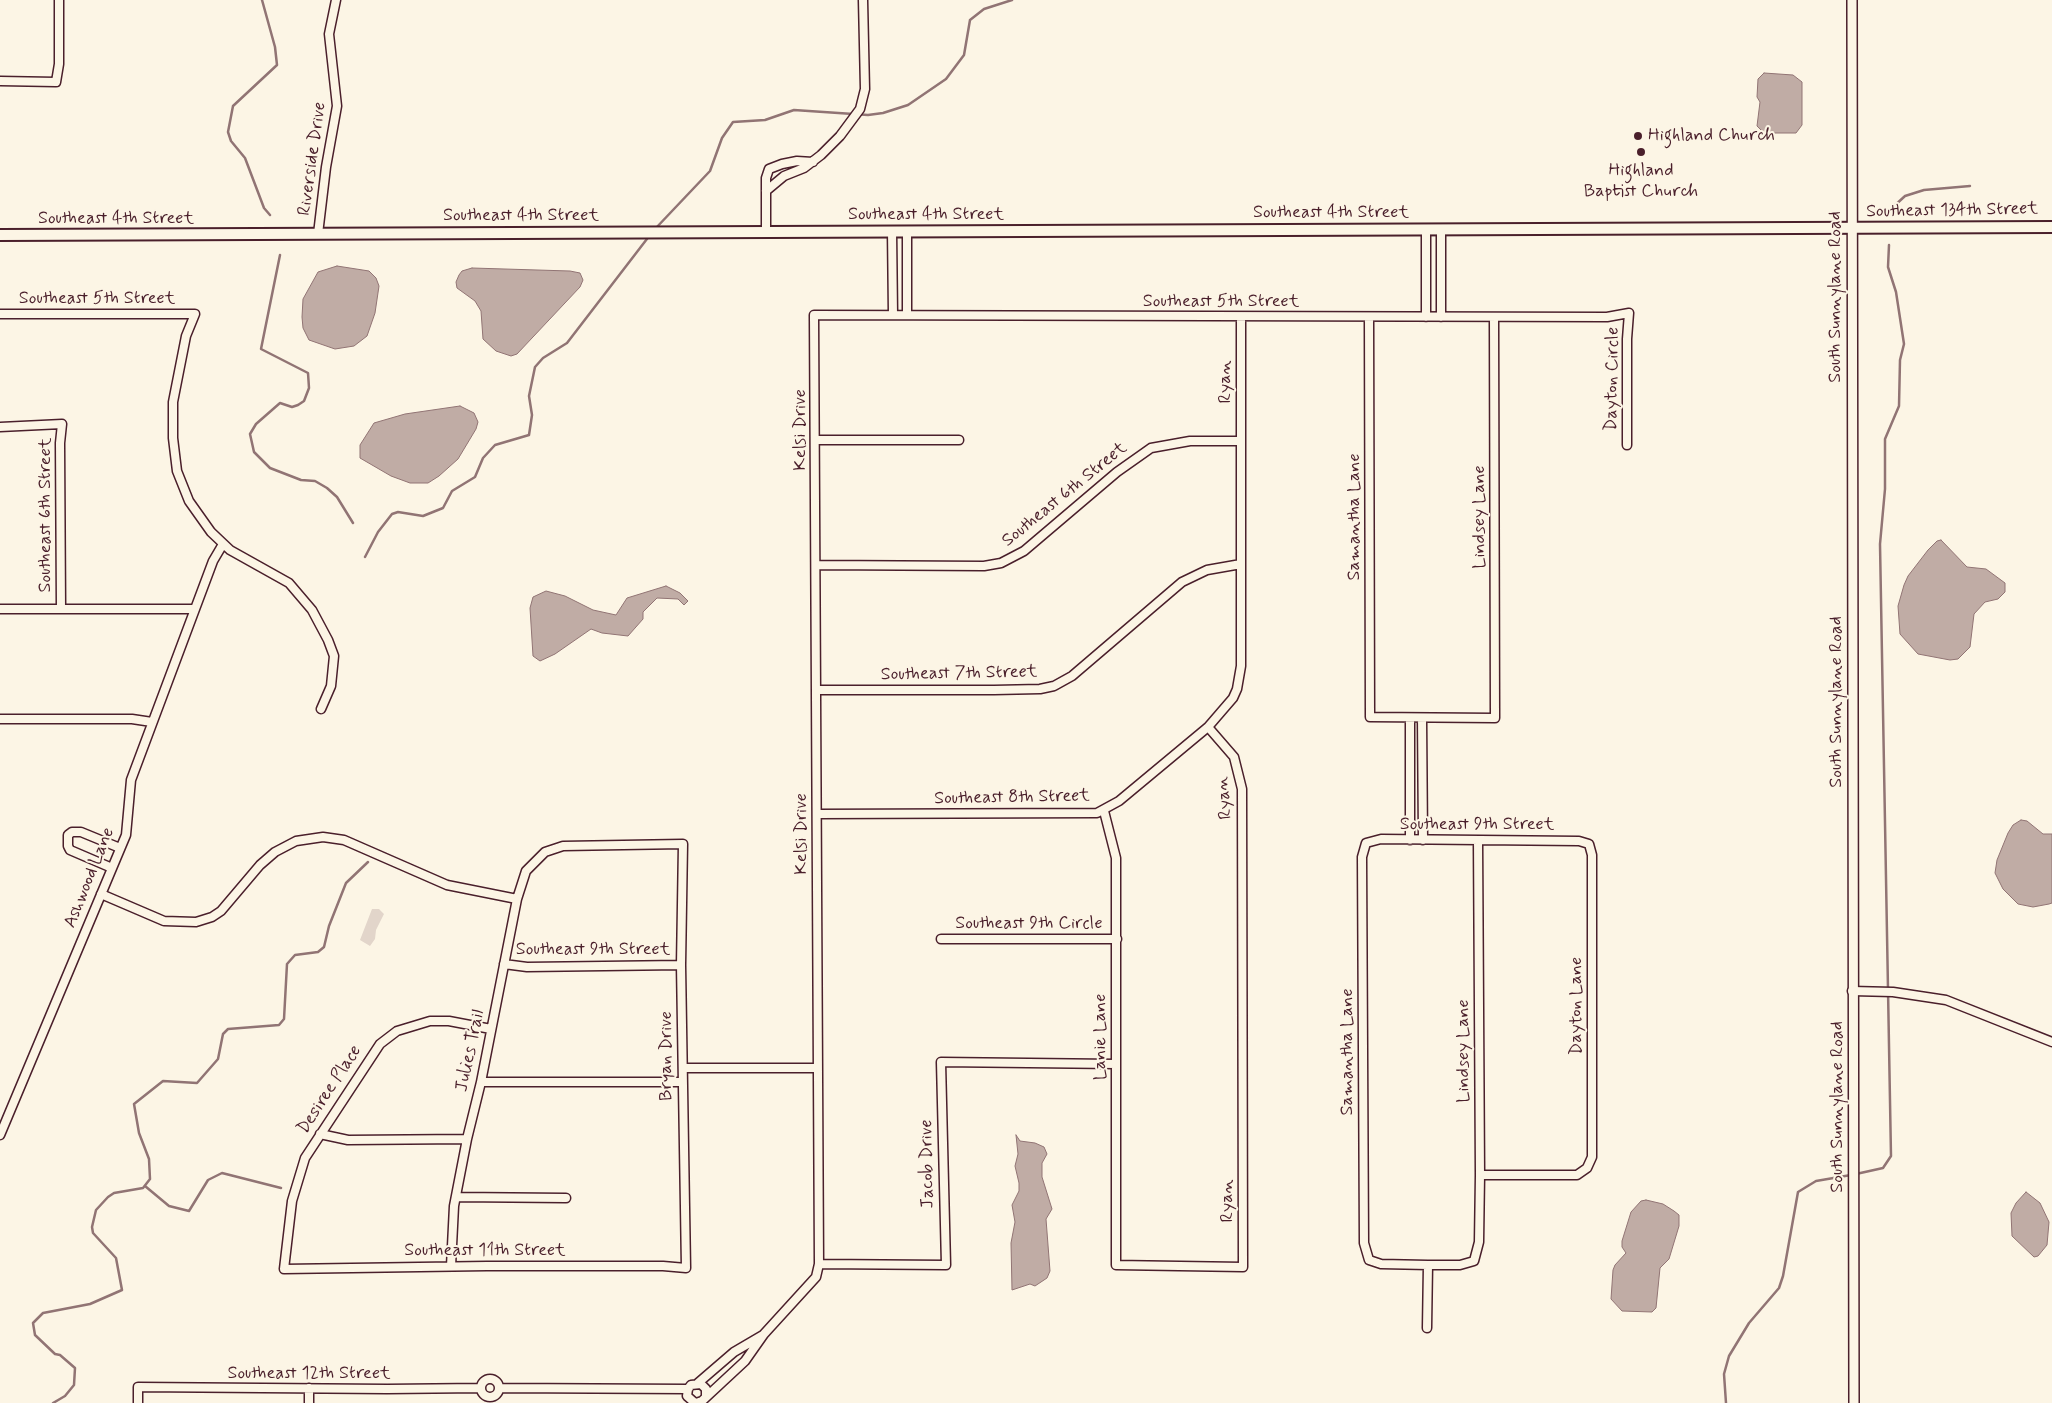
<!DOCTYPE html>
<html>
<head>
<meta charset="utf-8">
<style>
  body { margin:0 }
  canvas { display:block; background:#fcf5e5 }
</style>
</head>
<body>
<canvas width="2052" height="1403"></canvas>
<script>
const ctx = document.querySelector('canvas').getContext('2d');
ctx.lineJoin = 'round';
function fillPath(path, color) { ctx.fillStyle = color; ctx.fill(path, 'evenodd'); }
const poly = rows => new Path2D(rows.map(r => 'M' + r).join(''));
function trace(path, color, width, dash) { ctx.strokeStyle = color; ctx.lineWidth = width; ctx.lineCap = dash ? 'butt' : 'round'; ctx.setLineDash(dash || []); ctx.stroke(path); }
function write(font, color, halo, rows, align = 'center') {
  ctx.font = font + ' Mynerve,sans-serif'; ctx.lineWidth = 4; ctx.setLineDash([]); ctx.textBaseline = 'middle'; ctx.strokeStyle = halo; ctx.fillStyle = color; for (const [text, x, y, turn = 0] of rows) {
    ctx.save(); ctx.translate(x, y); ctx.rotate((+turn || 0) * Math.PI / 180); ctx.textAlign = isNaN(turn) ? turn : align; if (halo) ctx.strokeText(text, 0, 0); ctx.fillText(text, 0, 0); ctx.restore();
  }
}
fillPath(poly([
  [372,909,379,909,384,914,376,930,375,939,370,946,360,940]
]), '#e2d5ca');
const water = poly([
  [1764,73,1793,75,1802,82,1802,125,1796,133,1764,133,1757,126,1760,102,1757,97,1758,79,1764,73],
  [337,266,369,271,376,278,379,286,375,313,367,336,354,346,335,349,309,340,303,328,302,317,303,299,318,272,337,266],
  [472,268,570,271,580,273,583,280,580,287,517,354,511,356,496,351,483,339,481,311,475,301,457,288,456,282,459,275,462,271,472,268],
  [460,406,474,413,478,422,476,429,458,459,439,476,428,483,410,483,391,476,360,458,360,445,374,423,405,414,460,406],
  [1941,540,1967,567,1986,569,2005,583,2005,592,1998,599,1985,602,1974,614,1970,647,1958,659,1950,660,1918,654,1900,634,1898,606,1904,585,1908,576,1928,550,1937,541,1941,540],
  [666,586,680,593,688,601,684,605,678,599,657,598,643,612,643,619,628,636,602,633,591,629,555,654,540,661,533,656,530,608,533,597,546,591,565,596,593,610,616,615,627,598,666,586],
  [2021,820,2027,821,2043,834,2052,834,2052,903,2049,904,2033,907,2018,904,2003,889,1995,873,1997,860,2008,833,2013,825,2021,820],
  [1016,1135,1020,1141,1035,1143,1044,1147,1047,1154,1042,1163,1042,1177,1052,1209,1046,1219,1050,1271,1047,1278,1035,1286,1030,1284,1012,1290,1011,1243,1015,1222,1012,1205,1019,1191,1019,1183,1015,1166,1018,1154,1016,1135],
  [2026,1192,2040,1203,2049,1222,2047,1245,2038,1256,2034,1257,2012,1236,2011,1213,2016,1203,2026,1192],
  [1646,1200,1663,1204,1674,1211,1679,1215,1679,1226,1669,1259,1660,1268,1656,1308,1652,1312,1622,1311,1611,1299,1613,1270,1615,1265,1626,1253,1622,1247,1622,1241,1631,1212,1641,1201,1646,1200]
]);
fillPath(water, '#c0aca5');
trace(water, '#917474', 1);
trace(poly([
  [262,0,275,47,277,65,233,106,228,132,231,141,245,158,264,208,270,215],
  [1892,208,1905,196,1924,190,1970,186],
  [655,229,710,171,722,138,733,122,765,120,794,110,868,115,883,113,908,105,946,79,964,55,970,20,984,9,1012,0],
  [280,255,261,349,308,373,309,388,304,401,298,405,292,407,280,403,256,424,250,434,254,452,270,468,301,480,315,481,327,488,337,497,353,523],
  [365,557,378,532,392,514,398,512,423,516,443,508,452,491,475,477,483,458,495,445,529,435,532,415,529,396,535,367,543,358,567,343,650,235],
  [1856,1174,1883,1168,1891,1156,1880,544,1885,489,1885,439,1899,406,1900,360,1904,344,1896,292,1888,267,1889,245],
  [145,1186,169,1206,189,1211,208,1180,222,1173,281,1188],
  [53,1403,65,1396,74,1385,75,1368,60,1355,55,1354,35,1335,33,1323,43,1313,90,1304,122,1290,116,1258,93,1233,92,1227,96,1210,108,1197,114,1193,143,1188,150,1179,149,1159,139,1133,134,1104,163,1081,197,1083,218,1059,223,1034,228,1029,279,1025,284,1019,287,964,295,955,318,952,324,947,329,926,346,883,368,862],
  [1726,1403,1724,1374,1729,1356,1749,1323,1779,1288,1783,1276,1798,1192,1816,1181,1851,1175]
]), '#917474', 2.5);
const minor = poly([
  [0,81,56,82,59,64,59,0],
  [766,191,784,176,804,168,821,155,840,136,860,109,865,89,863,0],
  [766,231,766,178,769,169,782,164,797,161,813,162],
  [892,231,893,315],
  [907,231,907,315],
  [318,234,326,167,337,106,329,34,336,0],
  [0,314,195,314,186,336,173,402,173,438,177,471,189,501,211,532,230,550,289,583,312,610,328,640,334,656,331,686,321,709],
  [1369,317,1370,717,1495,718,1494,317],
  [1426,317,1426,229],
  [1441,317,1441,229],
  [0,427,62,424,60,443,61,609],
  [816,440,959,440],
  [817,565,984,566,1001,563,1024,551,1117,472,1151,448,1190,441,1241,441],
  [0,609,195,609],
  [816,690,994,690,1040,689,1054,686,1072,676,1182,582,1207,570,1241,564],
  [1422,718,1423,840],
  [0,719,132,719,152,722],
  [1104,811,1116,858,1116,1265,1243,1267,1242,789,1234,757,1208,727,1233,698,1237,689,1241,666,1241,317],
  [817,814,1097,813,1119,801,1208,727],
  [1410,840,1410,718],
  [1478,840,1480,1175,1479,1242,1474,1261,1460,1265,1428,1265,1381,1264,1369,1260,1364,1243,1362,857,1366,843,1381,839,1579,841,1589,844,1592,855,1592,1157,1587,1168,1577,1175,1480,1175],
  [112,868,70,850,68,846,68,835,72,832,81,832,120,848],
  [101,894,164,921,196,922,212,917,221,911,260,865,275,852,296,841,323,837,344,840,447,885,517,899],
  [941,939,1117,939],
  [504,964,527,967,681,965],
  [1852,991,1893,992,1946,1000,2052,1042],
  [683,1068,817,1068],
  [481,1082,682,1082],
  [320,1134,348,1140,467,1139],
  [0,1135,126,835,131,780,213,561,223,544],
  [456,1197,566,1198],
  [819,1264,946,1265,941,1062,1116,1064],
  [451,1266,454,1206,467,1139,481,1082,517,899,526,871,545,852,563,846,683,844,681,965,686,1268,663,1266,487,1266,284,1269,292,1201,305,1158,380,1044,397,1031,430,1021,449,1021,491,1029],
  [1427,1328,1428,1265],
  '481 1388a9 9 0 1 1 18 0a9 9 0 1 1-18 0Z',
  [698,1383,734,1352,763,1335],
  [309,1388,309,1403],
  [500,1388,688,1389],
  [138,1403,138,1387,387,1389,481,1388],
  [695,1403,687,1396,688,1389,691,1385,701,1384,706,1389,706,1395],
  [696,1403,702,1401,745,1361,764,1334,816,1277,819,1264,814,315,1607,317,1629,313,1627,339,1627,445]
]);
const tertiary = poly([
  [1852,0,1854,1403]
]);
const secondary = poly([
  [0,235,2052,227]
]);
trace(minor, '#4a1f2b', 11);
trace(tertiary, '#4a1f2b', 12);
trace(secondary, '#4a1f2b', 14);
trace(minor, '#fcf5e5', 8);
trace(tertiary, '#fcf5e5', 9);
trace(secondary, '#fcf5e5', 10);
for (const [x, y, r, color] of [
  [1638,136,5,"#4a1f2b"],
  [1641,152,5,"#4a1f2b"]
]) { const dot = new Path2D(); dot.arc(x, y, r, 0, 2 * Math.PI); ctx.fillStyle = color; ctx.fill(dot); trace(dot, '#fcf5e5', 2); }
write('18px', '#4a1f2b', '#fcf5e5', [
  ["Highland Church",1648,136],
  ["Highland",1641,171,"center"],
  ["Baptist Church",1641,192,"center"]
], 'left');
write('18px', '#4a1f2b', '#fcf5e5', [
  ["Riverside Drive",313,159,-82],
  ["Southeast 134th Street",1952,211,-1],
  ["Southeast 4th Street",1331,213],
  ["Southeast 4th Street",926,215],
  ["Southeast 4th Street",521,216],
  ["Southeast 4th Street",116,219],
  ["South Sunnylane Road",1836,297,-90],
  ["Southeast 5th Street",97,299],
  ["Southeast 5th Street",1221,302],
  ["Dayton Circle",1613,379,-89],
  ["Ryan",1226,382,-90],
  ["Kelsi Drive",801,430,-90],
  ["Southeast 6th Street",1065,495,-39],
  ["Southeast 6th Street",46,515,-90],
  ["Samantha Lane",1355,517,-90],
  ["Lindsey Lane",1480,517,-90],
  ["Southeast 7th Street",959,674,-1],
  ["South Sunnylane Road",1837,702,-90],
  ["Southeast 8th Street",1012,798,-1],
  ["Ryan",1225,798,-95],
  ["Southeast 9th Street",1477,825],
  ["Kelsi Drive",802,834,-90],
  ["Ashwood Lane",90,878,-68],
  ["Southeast 9th Circle",1029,924],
  ["Southeast 9th Street",593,950],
  ["Dayton Lane",1577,1006,-90],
  ["Lanie Lane",1101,1037,-90],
  ["Julies Trail",471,1051,-78],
  ["Lindsey Lane",1464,1051,-90],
  ["Samantha Lane",1348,1052,-90],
  ["Bryan Drive",667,1056,-90],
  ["Desiree Place",330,1090,-57],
  ["South Sunnylane Road",1838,1107,-90],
  ["Jacob Drive",928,1164,-91],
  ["Ryan",1228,1201,-90],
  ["Southeast 11th Street",485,1251],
  ["Southeast 12th Street",309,1374]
]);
</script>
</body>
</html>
